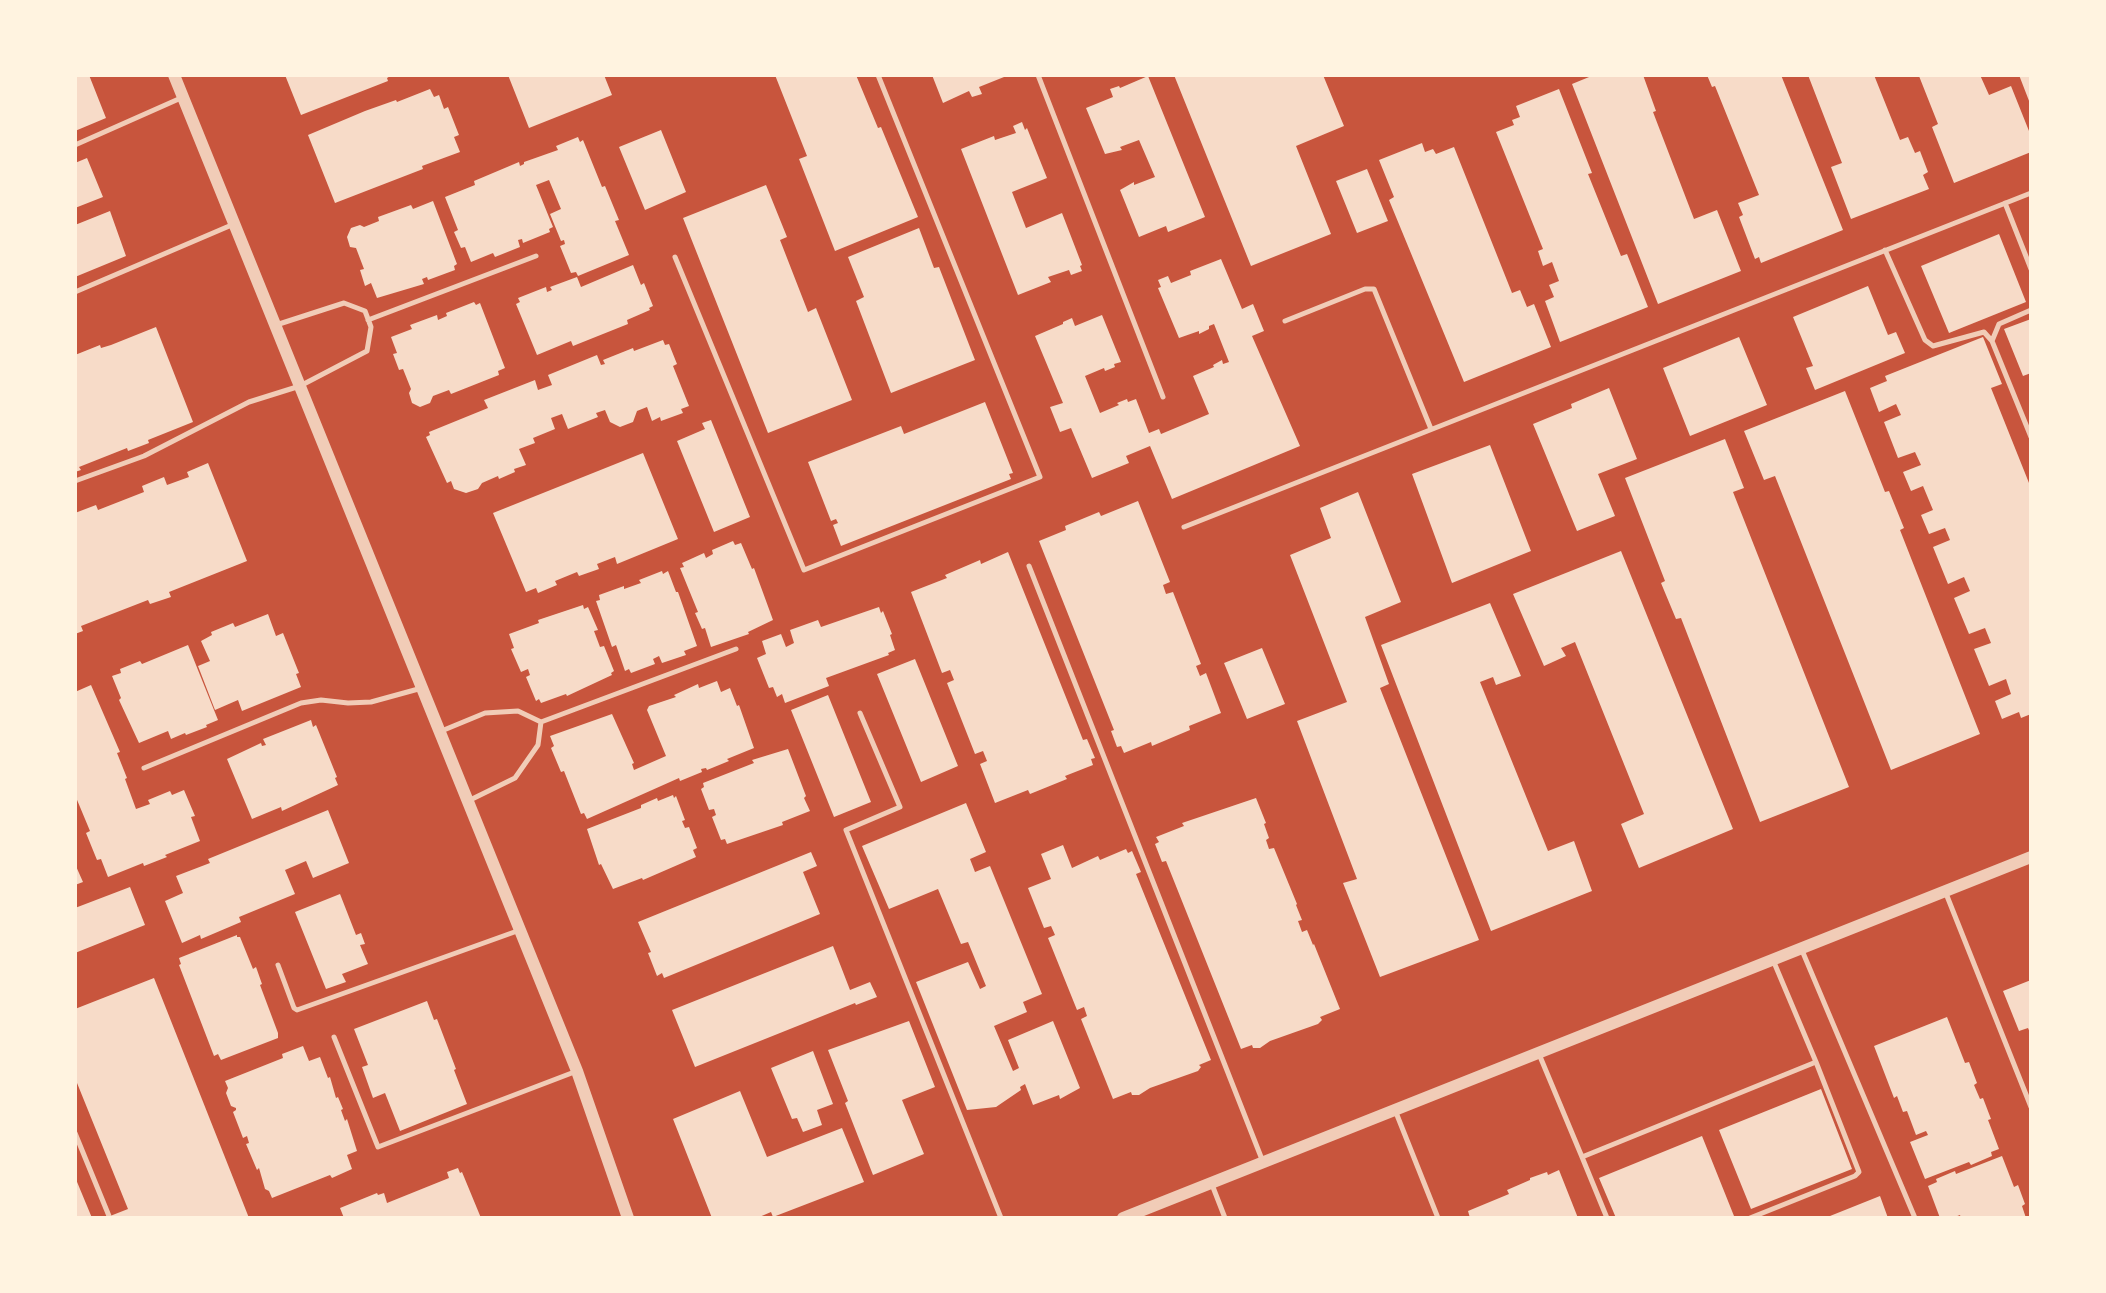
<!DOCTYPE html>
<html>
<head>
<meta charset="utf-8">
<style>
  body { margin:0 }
  #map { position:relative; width:2106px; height:1293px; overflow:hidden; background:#c8553d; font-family:Signika,sans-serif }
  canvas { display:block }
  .frame { position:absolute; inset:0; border:77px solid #fff3e0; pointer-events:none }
</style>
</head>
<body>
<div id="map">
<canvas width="2106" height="1293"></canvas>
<div class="frame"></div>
</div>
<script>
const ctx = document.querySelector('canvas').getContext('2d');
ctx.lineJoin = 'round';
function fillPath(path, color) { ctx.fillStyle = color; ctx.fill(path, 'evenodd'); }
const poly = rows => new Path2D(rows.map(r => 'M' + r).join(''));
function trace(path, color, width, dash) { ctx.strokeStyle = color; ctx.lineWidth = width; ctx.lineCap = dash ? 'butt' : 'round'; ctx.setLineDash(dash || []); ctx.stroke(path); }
fillPath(poly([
  [75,75,89,75,106,118,75,131],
  [285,75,392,75,387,78,388,81,301,115],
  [508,75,604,75,612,95,529,128],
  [775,75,856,75,878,128,881,127,918,217,835,251,799,159,807,156],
  [932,75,1009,75,979,87,982,94,972,97,969,91,943,103],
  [1174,75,1323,75,1344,126,1296,146,1331,234,1251,266],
  [1594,75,1643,75,1656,111,1653,112,1694,219,1717,210,1741,271,1658,304,1572,84],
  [1707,75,1781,75,1843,230,1761,263,1759,257,1755,259,1739,217,1743,215,1738,203,1759,195,1715,86,1712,87],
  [1808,75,1874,75,1900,140,1908,137,1915,153,1920,151,1928,172,1923,175,1929,189,1851,219,1831,167,1842,163],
  [1980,75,1989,95,2011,86,2031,136,2031,152,1954,183,1932,127,1938,124,1919,76],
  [2019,75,2031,75,2031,106],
  [1148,76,1205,217,1168,232,1166,226,1139,237,1120,190,1134,182,1134,185,1155,177,1139,140,1120,147,1122,150,1105,154,1086,108,1113,97,1110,89,1119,86,1120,88],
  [430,89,434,97,439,95,444,109,448,107,459,135,454,137,460,152,422,166,423,169,335,203,308,135,365,111,396,100,397,102],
  [1559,89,1592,173,1588,174,1621,256,1627,254,1648,307,1560,342,1545,301,1554,297,1549,285,1559,281,1552,262,1543,266,1538,251,1543,249,1496,132,1514,125,1512,120,1520,117,1516,106],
  [1022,122,1025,130,1027,128,1047,178,1012,192,1026,228,1062,213,1082,265,1080,266,1082,271,1071,275,1069,270,1048,277,1051,282,1018,295,961,149,994,136,995,140,1016,133,1013,126],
  [661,130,686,192,645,210,619,147],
  [578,137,580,142,583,140,602,187,605,186,619,220,615,221,629,255,578,276,576,272,571,273,560,246,565,244,564,240,561,241,550,214,561,209,549,180,536,185,553,227,549,229,550,232,523,243,522,239,518,240,520,247,495,257,493,253,471,262,465,247,461,248,454,232,458,230,445,197,475,185,474,181,519,162,520,166,524,164,524,162,558,150,556,146],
  [1422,143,1425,152,1433,149,1436,154,1454,147,1512,293,1520,290,1527,307,1534,304,1551,347,1464,382,1389,200,1394,197,1379,160],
  [87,158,103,197,75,208,75,163],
  [1367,169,1388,221,1357,233,1336,181],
  [766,185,787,237,780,240,808,312,816,308,852,400,768,433,683,218],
  [433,201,457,264,454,266,455,270,428,280,427,277,422,279,424,284,377,298,371,283,365,286,360,270,364,269,356,248,350,247,347,237,351,228,360,225,364,227,379,221,378,217,411,205,413,209],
  [110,211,126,256,75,277,75,225],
  [919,228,934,268,939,267,975,360,891,393,856,301,864,297,848,257],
  [1999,234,2026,302,1949,333,1921,266],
  [1221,259,1242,309,1253,304,1264,331,1252,336,1300,446,1172,499,1150,446,1126,456,1129,463,1092,478,1071,428,1060,432,1050,407,1063,403,1035,336,1063,324,1063,322,1072,318,1075,326,1102,315,1121,362,1114,364,1115,367,1105,371,1104,368,1085,376,1100,413,1119,405,1117,403,1127,399,1128,402,1136,399,1149,433,1159,429,1161,434,1209,414,1193,376,1214,367,1213,365,1222,360,1223,364,1229,362,1214,324,1209,326,1209,329,1199,334,1199,331,1179,338,1158,288,1161,287,1158,280,1168,276,1171,283,1191,275,1190,271],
  [633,265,641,285,644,283,653,306,649,308,650,310,627,320,628,324,573,346,571,341,537,355,516,304,520,302,518,298,546,287,547,292,552,290,550,287,577,277,581,287],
  [1868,286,1888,335,1896,332,1905,353,1815,390,1806,368,1813,366,1793,317],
  [474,302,476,305,480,303,505,368,498,371,499,375,451,394,449,390,433,396,430,403,420,407,412,403,409,393,411,389,403,369,399,370,393,354,397,353,391,337,412,329,410,325,437,315,438,320,447,316,446,313],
  [2031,319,2031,373,2023,376,2004,329],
  [156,327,193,422,148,440,149,443,128,451,127,448,79,467,81,470,75,472,75,355,100,345,101,348,111,345],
  [1739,337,1767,405,1690,436,1663,368],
  [1983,337,2002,384,1991,388,2031,488,2031,714,2021,718,2019,712,2002,719,1995,701,2011,694,2006,679,1989,686,1974,649,1991,643,1985,628,1969,634,1954,598,1970,591,1964,577,1948,584,1933,547,1950,540,1945,528,1929,534,1921,515,1933,510,1923,486,1911,491,1903,472,1921,465,1915,452,1898,458,1884,422,1901,415,1896,404,1879,412,1870,388,1887,381,1885,376],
  [663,340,665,345,669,344,677,364,673,366,689,406,681,409,683,413,661,421,660,417,652,421,647,407,637,411,633,422,620,427,610,422,605,410,596,413,598,417,568,429,562,414,551,418,555,429,533,438,535,443,519,449,526,465,514,469,515,472,499,479,498,476,482,483,478,489,466,493,454,489,451,481,447,483,426,437,430,435,429,432,488,408,484,400,535,380,538,390,552,385,548,375,597,355,601,365,605,364,603,360,633,348,634,351],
  [1609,388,1637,459,1598,474,1615,516,1577,531,1533,424,1572,408,1571,404],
  [1845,391,1885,492,1889,491,1904,528,1900,530,1980,734,1891,770,1775,476,1764,480,1744,431],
  [985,402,1013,473,1009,474,1011,479,841,546,833,525,838,523,836,519,831,521,808,462,901,426,904,434],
  [711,420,750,517,714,532,677,441,705,429,702,423],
  [1725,439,1744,488,1733,492,1849,787,1760,822,1681,618,1676,619,1661,583,1665,581,1625,478],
  [1490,445,1531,551,1452,583,1412,474],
  [643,453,678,539,617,564,615,557,597,564,599,569,579,576,577,572,555,581,557,585,538,593,536,588,526,592,493,513],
  [208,463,247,561,169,592,171,597,150,604,148,600,81,626,83,631,75,634,75,513,96,505,98,510,144,492,142,486,164,477,167,485,189,477,187,472],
  [1358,492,1401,602,1365,617,1389,684,1380,688,1479,940,1380,977,1343,883,1357,879,1297,721,1347,702,1290,555,1331,538,1320,508],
  [1138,501,1170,582,1163,585,1166,594,1173,592,1201,664,1196,666,1200,676,1206,673,1221,713,1189,726,1190,730,1152,746,1151,742,1124,753,1121,746,1117,747,1111,731,1114,730,1039,541,1066,530,1065,526,1099,512,1101,516],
  [733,541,735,545,741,543,752,569,754,568,773,620,748,632,749,634,711,647,705,628,702,629,695,613,698,612,680,568,684,567,682,563,704,553,706,558,713,554,712,550],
  [1621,551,1733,829,1639,868,1621,824,1644,814,1575,642,1561,648,1566,656,1544,666,1513,594],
  [1008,552,1083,740,1087,739,1095,758,1091,759,1093,765,1065,776,1067,779,1030,794,1028,790,995,803,980,764,987,761,983,751,975,754,947,683,954,680,950,670,942,673,911,592,947,578,945,575,980,560,981,564],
  [662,571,663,574,668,571,676,592,678,592,697,646,684,651,686,655,662,663,659,656,653,659,655,664,631,673,629,669,625,671,616,645,612,647,596,601,600,600,599,595,624,586,624,589,641,583,639,580],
  [1490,603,1521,676,1496,685,1493,677,1480,682,1548,851,1574,841,1592,891,1491,931,1381,645],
  [583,605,584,609,588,607,598,630,594,631,600,647,604,646,614,671,611,673,612,675,567,696,566,694,541,703,539,699,536,701,526,677,530,675,528,669,521,672,511,649,514,648,509,634,539,623,538,620],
  [879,607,881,613,883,611,892,634,890,635,895,650,888,653,889,655,826,678,829,686,785,703,782,694,777,697,773,687,769,688,757,658,766,654,762,641,781,634,786,647,794,643,790,630,818,620,821,627],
  [268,614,276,636,283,633,299,673,296,674,301,687,242,711,238,700,215,710,198,666,210,661,201,641,212,635,211,632,233,623,235,627],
  [188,645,218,720,206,725,207,727,186,735,185,733,171,739,168,731,139,743,119,700,121,698,112,676,121,673,120,669,140,661,142,664],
  [1262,648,1285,704,1247,719,1224,663],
  [915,659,958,766,921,782,877,674],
  [717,681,721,692,730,688,737,706,739,705,754,748,727,759,729,761,707,770,706,768,701,769,702,772,680,781,679,778,587,819,584,813,581,814,564,771,561,772,551,748,554,746,550,736,612,714,634,763,632,764,634,770,666,756,647,710,649,706,676,697,674,695,698,684,699,688],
  [91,685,120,752,117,753,127,778,125,779,136,809,150,804,148,800,170,791,172,795,184,790,195,816,191,817,200,841,165,855,167,857,144,866,143,863,108,877,101,859,97,860,86,833,90,831,75,795,75,692],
  [828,695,871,802,834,817,791,710],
  [311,720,313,727,316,725,337,777,335,778,338,785,282,811,281,807,252,819,227,759,261,743,262,746,266,745,263,739],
  [788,749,806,796,804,798,810,811,782,822,783,825,727,844,725,839,721,840,712,817,716,815,714,809,709,810,701,789,704,787,703,783,754,763,752,760],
  [673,795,674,798,676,796,685,820,682,821,685,828,689,827,697,848,693,850,696,857,643,880,642,878,613,889,601,864,599,865,587,829,641,808,641,805,657,798,658,801],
  [1256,798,1266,823,1264,824,1269,838,1266,840,1269,849,1274,848,1297,904,1296,905,1302,920,1298,921,1302,932,1307,930,1313,945,1314,944,1340,1009,1320,1017,1322,1020,1318,1024,1270,1041,1260,1048,1253,1048,1252,1045,1241,1049,1166,861,1162,862,1155,844,1159,842,1156,837,1184,826,1182,823],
  [966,803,986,852,970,859,975,872,990,866,1042,994,1023,1002,1027,1012,994,1026,1013,1071,1019,1068,1008,1040,1053,1021,1080,1088,1060,1099,1059,1095,1033,1105,1025,1084,1020,1087,1021,1090,996,1107,967,1110,916,982,968,962,980,989,986,986,968,942,961,944,938,889,889,909,862,846],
  [328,810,349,863,313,878,306,861,285,870,295,894,239,917,241,922,201,939,200,935,182,943,165,901,183,893,176,876,210,863,208,859],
  [1063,845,1072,868,1098,856,1100,860,1126,849,1128,853,1132,851,1141,872,1136,874,1211,1060,1199,1065,1201,1067,1198,1071,1150,1088,1139,1095,1132,1095,1131,1092,1113,1099,1081,1019,1087,1016,1084,1007,1077,1010,1048,938,1055,935,1051,926,1044,928,1028,888,1051,879,1041,854],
  [811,852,817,866,803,872,820,914,664,978,662,973,657,976,648,953,651,952,638,922],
  [75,864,83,882,75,885],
  [130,887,145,925,75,953,75,908],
  [340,894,356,935,361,933,365,944,360,945,368,964,342,974,346,982,326,989,295,912],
  [237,935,237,937,240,937,253,969,256,967,262,984,260,985,278,1033,278,1038,221,1060,218,1054,214,1056,179,965,181,964,179,958],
  [833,946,850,990,870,982,877,997,856,1005,855,1003,695,1067,672,1010],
  [154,978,249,1218,105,1218,128,1209,75,1078,75,1009],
  [2031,980,2031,1035,2028,1028,2019,1031,2003,991],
  [427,1001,434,1020,437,1019,456,1069,454,1070,467,1104,400,1131,385,1093,373,1098,362,1067,368,1065,354,1029],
  [1947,1017,1965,1063,1969,1062,1977,1083,1974,1085,1980,1099,1983,1098,1991,1119,1988,1120,1999,1149,1991,1152,1992,1156,1971,1165,1969,1162,1925,1179,1910,1142,1928,1135,1926,1131,1916,1135,1907,1111,1903,1112,1897,1096,1894,1098,1874,1046],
  [909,1021,935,1087,902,1100,924,1154,873,1175,845,1103,848,1101,828,1050],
  [303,1046,309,1061,320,1057,328,1078,330,1077,336,1098,338,1097,343,1109,341,1110,345,1121,347,1119,357,1151,347,1155,352,1169,332,1178,330,1175,272,1198,269,1191,265,1189,259,1168,257,1170,246,1144,249,1143,247,1136,243,1138,233,1112,236,1110,236,1108,231,1106,226,1093,228,1088,225,1081,283,1058,282,1054],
  [813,1051,833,1104,817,1110,822,1125,803,1132,797,1118,792,1119,771,1068],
  [1821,1089,1852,1169,1751,1209,1719,1130],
  [740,1091,767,1157,842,1128,864,1182,773,1217,771,1212,757,1218,712,1218,673,1119],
  [1702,1136,1734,1216,1616,1218,1599,1178],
  [2002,1156,2014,1187,2018,1185,2025,1204,2022,1206,2026,1218,1961,1218,1960,1215,1952,1218,1940,1218,1928,1186,1937,1182,1936,1179,1955,1171,1956,1174],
  [458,1168,460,1173,462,1172,481,1218,344,1218,340,1208,377,1193,378,1195,384,1193,387,1203,449,1178,447,1172],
  [1559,1170,1578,1218,1470,1218,1468,1211,1509,1194,1507,1190,1530,1180,1530,1178,1547,1172,1548,1175],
  [75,1177,92,1218,75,1218],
  [1880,1196,1888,1218,1825,1218]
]), '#f7dbc8');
trace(poly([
  [1038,75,1163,397],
  [75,145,181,98],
  [2005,203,2031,269],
  [1885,250,1925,340,1933,346,1984,332,1992,341,2031,437],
  [675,257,804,570,1040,477,878,75],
  [75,292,234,224],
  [368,320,536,256],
  [1285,321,1365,289,1374,289,1431,429],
  [1992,341,1999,324,2031,310],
  [75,481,144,456,249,402,300,386,367,351,371,327,365,311,344,303,276,325],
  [1184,527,2031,193],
  [1029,566,1263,1162],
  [860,713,900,807,846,830,1001,1218],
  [439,732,485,713,518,711,541,722,736,649],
  [144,768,301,703,321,700,348,703,371,702,422,688],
  [468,801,515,778,538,745,541,722],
  [1945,891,2031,1107],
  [1801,948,1915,1218],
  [278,965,294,1008,297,1010,520,930],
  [334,1037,378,1147,577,1071],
  [1539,1054,1582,1157,1816,1062,1773,960],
  [1395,1110,1438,1218],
  [75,1133,109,1216],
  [1582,1157,1607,1218],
  [1211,1182,1225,1218],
  [1750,1218,1855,1176,1859,1172,1816,1062]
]), '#f1ccb7', 5);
trace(poly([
  [174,75,577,1071,628,1218],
  [1123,1218,2031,857]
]), '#f1ccb7', 12);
</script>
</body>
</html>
